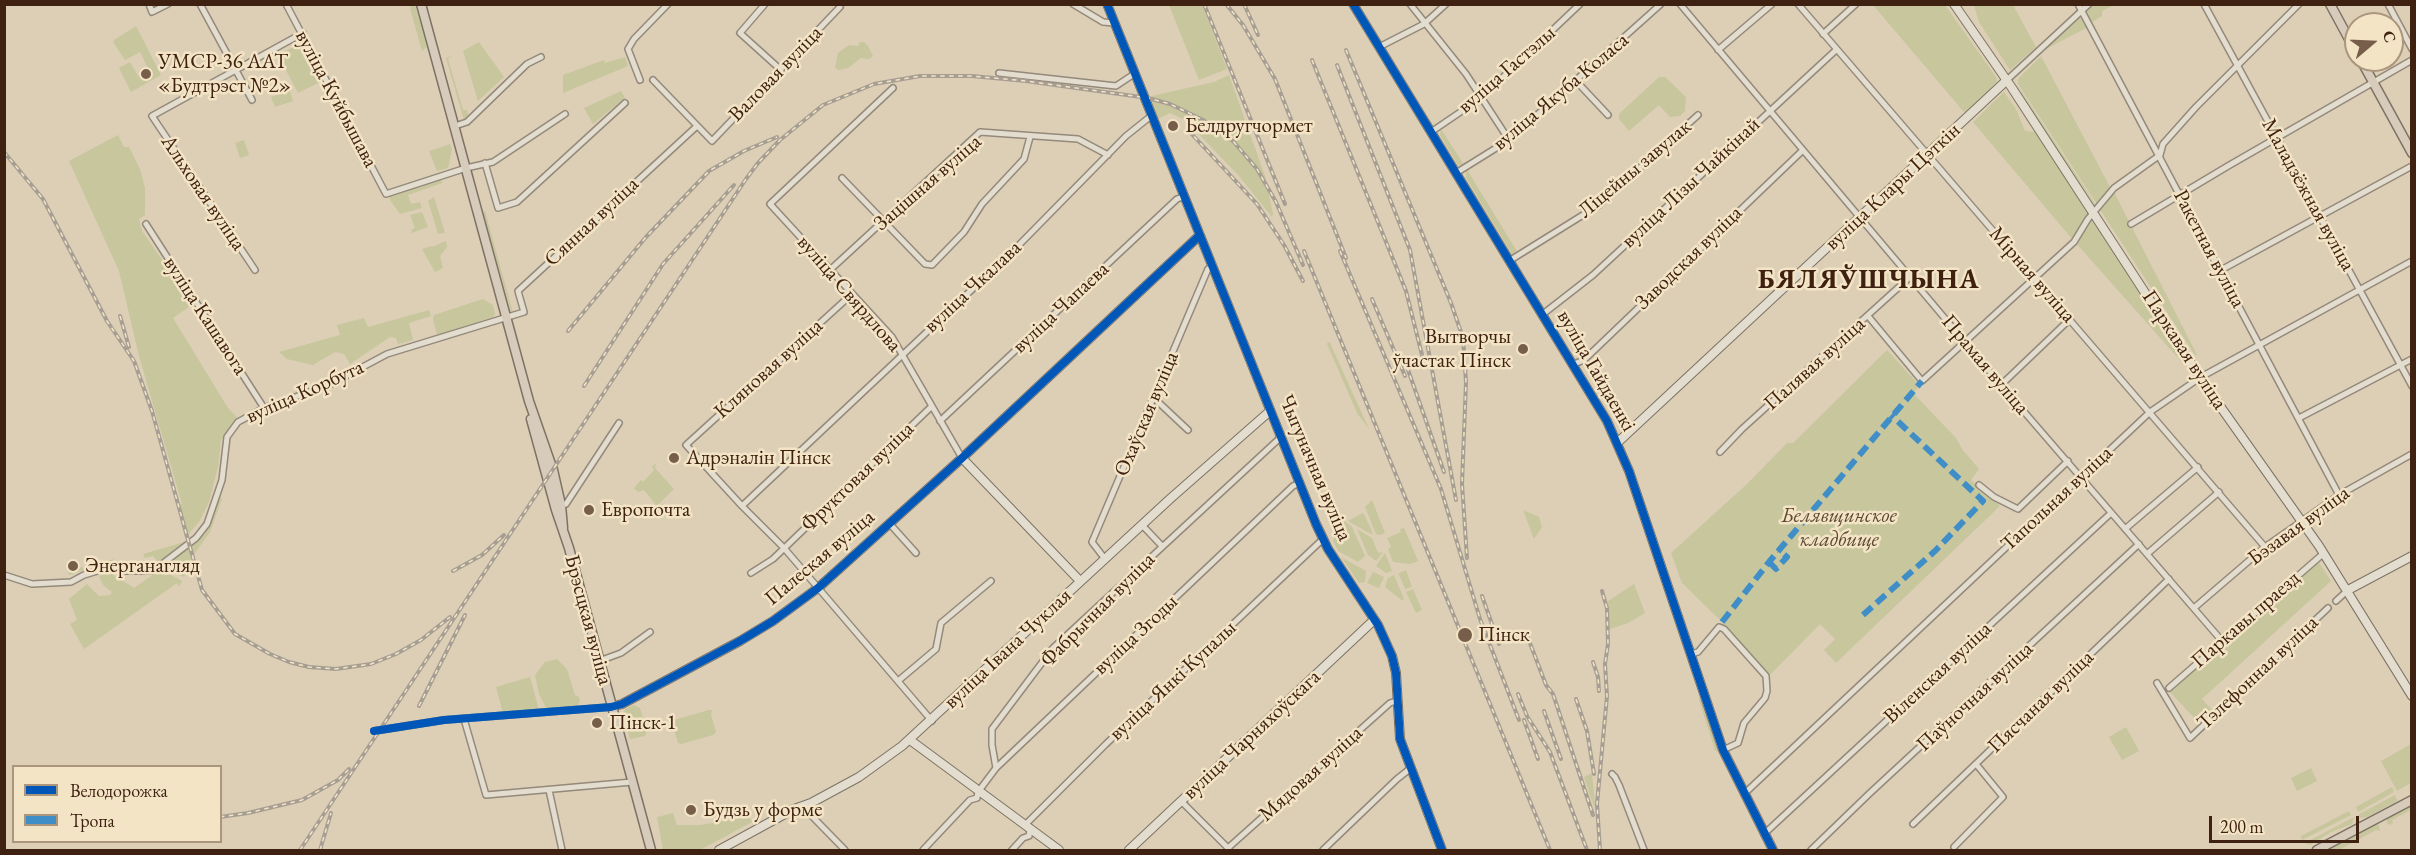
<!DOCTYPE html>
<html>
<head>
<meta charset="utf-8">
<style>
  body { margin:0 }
  #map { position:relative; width:2416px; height:855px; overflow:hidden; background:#dccfb6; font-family:"EB Garamond",serif }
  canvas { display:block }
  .frame { position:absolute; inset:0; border:6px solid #3f2112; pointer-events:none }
  .legend { position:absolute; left:12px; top:765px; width:210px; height:78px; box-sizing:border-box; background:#f3e4c5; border:2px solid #ab967d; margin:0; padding:8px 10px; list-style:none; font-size:18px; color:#3f2112 }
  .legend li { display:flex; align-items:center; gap:12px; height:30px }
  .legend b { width:30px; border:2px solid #ab967d }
  .north { position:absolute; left:2344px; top:12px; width:60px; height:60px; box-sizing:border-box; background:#f3e4c5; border:2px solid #ab967d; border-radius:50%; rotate:71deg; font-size:16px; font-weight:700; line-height:24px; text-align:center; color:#3f2112 }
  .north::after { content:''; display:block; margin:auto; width:21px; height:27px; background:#765e4b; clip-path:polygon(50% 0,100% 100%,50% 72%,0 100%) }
  .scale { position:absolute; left:2209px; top:816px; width:150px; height:27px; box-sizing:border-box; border:3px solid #3f2112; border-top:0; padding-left:8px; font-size:18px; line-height:21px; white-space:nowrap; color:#3f2112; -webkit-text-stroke:4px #f3e4c5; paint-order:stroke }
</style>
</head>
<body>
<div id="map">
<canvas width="2416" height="855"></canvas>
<div class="frame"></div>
<ul class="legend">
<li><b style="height:8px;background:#0057b8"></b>Велодорожка</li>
<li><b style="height:8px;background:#3f8ec8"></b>Тропа</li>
</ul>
<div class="north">С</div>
<div class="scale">200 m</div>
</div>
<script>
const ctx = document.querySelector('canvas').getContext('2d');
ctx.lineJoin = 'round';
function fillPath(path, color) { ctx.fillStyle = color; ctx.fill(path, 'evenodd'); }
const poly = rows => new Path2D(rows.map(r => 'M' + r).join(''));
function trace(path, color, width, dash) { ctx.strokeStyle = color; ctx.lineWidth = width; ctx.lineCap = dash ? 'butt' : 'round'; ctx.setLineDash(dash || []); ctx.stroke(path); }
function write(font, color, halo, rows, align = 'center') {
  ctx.font = font + ' "EB Garamond",serif'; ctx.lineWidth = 5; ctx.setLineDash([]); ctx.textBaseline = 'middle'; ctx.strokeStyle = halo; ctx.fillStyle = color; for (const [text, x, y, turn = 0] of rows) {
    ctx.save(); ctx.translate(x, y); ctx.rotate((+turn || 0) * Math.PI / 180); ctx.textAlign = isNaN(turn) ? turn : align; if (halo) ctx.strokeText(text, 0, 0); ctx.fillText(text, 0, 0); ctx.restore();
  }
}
fillPath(poly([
  [412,5,415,5,427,47,422,51,410,8],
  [1169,5,1202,5,1227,69,1199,80],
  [1873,5,1945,5,1996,77,1997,82,1967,111,1964,112],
  [1974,5,2013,5,2036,47,2010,70,1979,22],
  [2094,5,2114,5,2102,11,2102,16,2092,22,2086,13],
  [2082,18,2088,27,2044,50,2078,19],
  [136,26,161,75,131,92,119,68,130,62,138,76,141,75,144,81,152,76,140,52,125,60,113,42,114,40],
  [479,42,504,77,478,101,463,51],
  [860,42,864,42,868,46,873,56,869,59,861,58,848,68,838,70,835,67,838,53,849,45,858,46],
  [297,45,318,83,298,93,278,55],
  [451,56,448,59,463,110,467,110,468,115,464,120,446,58],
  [2041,56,2111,189,2097,204,2018,84,2018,79],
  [625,57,628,66,563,93,563,75,604,60,605,63],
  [1229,75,1265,176,1273,214,1272,217,1239,176,1185,120,1170,113,1158,119,1151,104,1152,96,1214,82],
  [1659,77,1665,77,1686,97,1685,111,1680,116,1670,117,1659,105,1629,131,1619,119,1619,114],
  [2018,86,2096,205,2096,207,2034,115],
  [290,91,293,101,275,107,271,97],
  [621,91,625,98,593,124,584,108],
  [2004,92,2016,109,2025,131,2035,132,2039,136,2188,366,2186,367,2067,233,1973,122],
  [1441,129,1464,165,1458,165,1440,135],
  [118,135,124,147,129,147,140,169,145,188,145,215,139,219,142,231,193,304,173,318,228,408,237,417,221,440,218,467,209,502,199,522,185,538,177,506,182,504,139,356,119,271,69,161],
  [244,140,249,155,240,158,235,143],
  [450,144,452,149,448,168,437,171,429,151],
  [1466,168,1518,253,1512,254,1466,178],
  [441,178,442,183,408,195,411,204,420,202,422,208,400,214,390,200,389,195],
  [2114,192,2197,355,2195,355,2099,208],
  [434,197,445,233,443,233,438,234,428,201],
  [485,211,513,313,511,311,483,212],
  [422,212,428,227,412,233,411,230,415,228,410,215],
  [446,241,447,247,440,256,443,268,435,272,422,249,431,246,432,247],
  [483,299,493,305,495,314,493,317,437,335,433,319,434,315],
  [429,310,431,316,409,323,413,340,398,344,396,338,390,337,350,364,344,354,335,352,313,365,287,359,279,352,340,335,337,325,364,318,368,327],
  [1328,342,1330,343,1369,429,1357,413,1327,344],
  [1887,350,1920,386,1913,393,1956,438,1962,449,1979,469,1971,480,2000,506,1836,663,1824,650,1835,639,1820,624,1771,674,1768,673,1722,622,1682,583,1671,553,1747,484,1787,443,1793,443],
  [656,463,655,468,674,489,657,506,644,490,638,492,634,488,641,480,643,482,654,470,652,467],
  [1315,467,1318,468,1325,486,1321,492,1311,468],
  [219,497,222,499,210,532,192,557,184,577,166,569,167,563,205,534],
  [1372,500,1385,533,1380,535,1376,534,1365,507],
  [1523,510,1539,517,1542,527,1534,539],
  [1363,513,1365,516,1373,534,1371,534,1348,521],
  [1343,520,1352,527,1365,556,1358,562,1338,551,1333,541,1340,521],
  [1404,528,1418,561,1410,564,1393,562,1388,549,1391,547,1387,538,1401,532,1400,529],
  [1357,529,1372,538,1378,553,1383,552,1376,561,1368,555],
  [184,542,185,544,159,563,153,556,145,558,143,554],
  [1385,553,1392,571,1386,573,1376,566],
  [1341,557,1366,571,1365,582,1359,583],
  [114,559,113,561,69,575,68,571],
  [2318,561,2331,581,2202,699,2213,711,2198,722,2170,692],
  [1406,570,1412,587,1405,589,1399,575,1399,573],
  [105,571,111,573,134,588,154,574,171,575,182,581,179,587,177,583,84,649,70,624,77,620,69,599,87,584,99,596,110,595,112,592,104,586,99,577],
  [1373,572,1384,577,1379,588,1367,583],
  [1394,575,1404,599,1403,601,1385,587,1388,578],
  [1634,584,1645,613,1628,623,1607,630,1608,601],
  [1413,589,1422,610,1416,613,1406,592],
  [557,659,567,669,575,695,579,697,580,702,575,708,547,710,539,694,535,675,545,662],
  [530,677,539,710,503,713,496,687],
  [1698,697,1702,701,1719,753,1715,750],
  [634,705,640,708,647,731,645,736,630,739,623,715,625,709],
  [709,710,712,710,711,715,716,732,713,735,681,744,678,743,672,723,674,720],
  [2126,727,2139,751,2122,760,2109,737],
  [2411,744,2411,783,2397,791,2381,761],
  [2311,768,2317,781,2297,791,2291,778],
  [1592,773,1595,805,1594,807,1584,777],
  [2392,787,2394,792,2358,812,2356,807],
  [2395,795,2397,801,2367,817,2361,818,2358,815],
  [2411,805,2411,810,2392,820,2393,823,2389,825,2387,823,2386,818],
  [2349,811,2351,815,2302,840,2301,836],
  [673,813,677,825,700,825,749,817,752,822,700,850,663,850,657,817],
  [2354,817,2352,824,2331,832,2310,845,2305,843],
  [2378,823,2380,831,2376,830,2339,850,2328,850]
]), '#c7c69d');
const street = poly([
  [149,4,152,12,168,4],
  [200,4,252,100],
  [286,4,386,194,466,168,493,162,565,114],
  [765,4,740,33,781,70],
  [1073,4,1103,22,1114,23],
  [1410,4,1466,74,1509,140],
  [1680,4,2001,385,2222,641],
  [1798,4,2265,547],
  [2078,4,2339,495],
  [2204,4,2412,386],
  [2388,4,2412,49],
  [1823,34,1856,4],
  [1379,47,1424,24,1446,4],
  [1718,50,1772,4],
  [999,73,1116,86,1134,74],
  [640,80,628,49,634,39,668,4],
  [653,80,712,141,840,7],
  [2007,80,2089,4],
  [1577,82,1608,115],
  [893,88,770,204,892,337,962,458],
  [455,126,467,122,527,64,541,57],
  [1431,132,1481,98,1580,4],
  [485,163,498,208,517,202,625,103],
  [1456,173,1509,140,1661,4],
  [842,178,925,264,932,265,964,232,982,204,1024,159,1030,137],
  [146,224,264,408],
  [2131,224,2228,166,2412,60],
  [1509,261,1599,205,1698,115],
  [255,270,152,116,303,33],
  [830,270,980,132,1078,139,1108,155],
  [2221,270,2412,166],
  [852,294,686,445,742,506,784,548,932,721],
  [1543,314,1593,275,1836,50],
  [1868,316,1922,381,2074,242,2088,219,2114,188,2160,155,2163,144,2196,107,2299,4],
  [1574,364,1584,360,1803,150],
  [2001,385,2070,319],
  [1155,399,1188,430],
  [2299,418,2412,359],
  [940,421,1177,199,1183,197],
  [1720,452,1742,429,1910,277],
  [1979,485,1994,497,2018,509,2068,461],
  [561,505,566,504,619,423],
  [742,506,1015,249,1126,136,1151,116],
  [889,523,916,553],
  [1142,525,1162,546],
  [2125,529,2198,467],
  [2147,554,2219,492],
  [1105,559,1092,542,1208,269,1212,267],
  [751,573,773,559,932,406],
  [4,575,32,584,71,582,84,575,117,565,125,571,153,571,196,538,207,524,222,480,227,437,238,422,264,408,329,385,387,354,524,312,518,291,697,126],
  [2336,601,2348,590],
  [2194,608,2265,547,2339,495,2412,454],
  [1691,654,1698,652,1719,627,1724,629,1766,676,1767,691,1765,698,1744,723,1738,743,1723,750],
  [599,661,621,653,650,632],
  [898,681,936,649,941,623,991,581],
  [2157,683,2190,738,2328,608],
  [2169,688,2324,553],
  [464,719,486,795,632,782],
  [374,731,444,720,611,707],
  [996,768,992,745,992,729,1053,648,1281,437],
  [1612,774,1615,777,1619,785,1644,850],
  [549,790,562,850],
  [1744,794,2150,412,2201,377,2412,261],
  [1181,801,1229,849],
  [802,806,845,850],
  [1913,824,2169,579],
  [1025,825,1106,744,1323,539],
  [1764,834,2111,513],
  [1954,847,2003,797,1976,764],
  [1228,848,1390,703,1396,701],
  [923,850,970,800,977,798,978,792,996,768,1293,486,1300,483],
  [1012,850,1023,838,1029,836,1030,830],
  [1323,850,1397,779,1411,768],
  [1811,850,1870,793,2139,544]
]);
const secondary = poly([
  [1107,4,1316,524,1328,549,1378,625,1392,656,1396,673,1400,739,1442,850],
  [1353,4,1607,421,1629,471,1723,750,1773,850],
  [1954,4,2012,88,2203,382,2319,546,2412,696],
  [1617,443,2007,80],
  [962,458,1080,581],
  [2348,590,2412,556],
  [611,707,622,704,740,641,773,621,818,588,962,458,1199,236],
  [910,740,1059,850],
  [719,850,794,809,811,803,859,777,902,746,1171,498,1270,411],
  [1129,850,1374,620]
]);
const primary = poly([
  [421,4,529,401,553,470,561,505,563,528],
  [2330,4,2356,52],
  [2361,60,2412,153],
  [531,419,556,510,569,548,651,850],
  [2317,850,2412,800]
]);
trace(street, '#94897a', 8);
trace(secondary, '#7d7264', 10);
trace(primary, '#7d7264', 11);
trace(street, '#e3ddd0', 5);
trace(secondary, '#e3ddd0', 8);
trace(primary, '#d7ccbb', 8);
const rail = poly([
  [1204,4,1285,204],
  [1226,4,1243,25,1275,79,1346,258],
  [1244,4,1258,35],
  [1346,50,1451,303,1463,338,1466,382,1462,484,1467,558],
  [1312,60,1406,291,1422,355],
  [1337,65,1410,250,1456,500],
  [1188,130,1257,204,1284,245,1303,281],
  [4,152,43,199,107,321,134,361,152,411,202,590,235,634,270,654,289,662,309,667,336,669,371,664,396,654,421,640,450,617],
  [1304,251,1550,850],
  [1340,251,1441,489,1480,619,1519,720],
  [1372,299,1405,376],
  [120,316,129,347],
  [568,331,646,237,709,171,744,151,777,137],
  [1407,367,1444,472],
  [584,386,663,264,734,185],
  [453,571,482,555,504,535],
  [1482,596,1499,644],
  [1528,638,1546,685,1553,694,1593,815],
  [1593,662,1598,677,1599,691],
  [1518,694,1527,716,1550,752,1587,850],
  [1576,699,1587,731,1594,774],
  [419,706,465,615],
  [1544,711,1561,759],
  [1524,720,1538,759],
  [220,817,248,813,302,800,338,780,349,769],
  [300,850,746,179,758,163,780,140,823,105,874,84,920,76,972,76,1026,81,1148,98,1170,104,1203,120,1233,141,1257,169,1276,202,1303,265],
  [320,850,331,813],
  [1600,850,1597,804,1607,696,1605,664,1608,644,1607,608,1602,591]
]);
trace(rail, '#a69e92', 4);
trace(rail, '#f3e4c5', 1.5, [4.5]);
trace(poly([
  [1769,562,1776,569,1787,557,1779,550],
  [1863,615,1936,550,1983,501,1891,415],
  [1722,622,1769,562,1922,381]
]), '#3f8ec8', 6, [12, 6]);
trace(poly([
  [1107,4,1316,524,1328,549,1378,625,1392,656,1396,673,1400,739,1442,850],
  [1353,4,1607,421,1629,471,1723,750,1773,850],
  [374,731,444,720,611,707,622,704,740,641,773,621,818,588,962,458,1199,236]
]), '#0057b8', 8);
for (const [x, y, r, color] of [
  [146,74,6,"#765e4b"],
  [1173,126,6,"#765e4b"],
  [1523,349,6,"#765e4b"],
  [674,458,6,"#765e4b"],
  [589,510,6,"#765e4b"],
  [73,566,6,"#765e4b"],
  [1465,635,8,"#765e4b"],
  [597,723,6,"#765e4b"],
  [691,810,6,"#765e4b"]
]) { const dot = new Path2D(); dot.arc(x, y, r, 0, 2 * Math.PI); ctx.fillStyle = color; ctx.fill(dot); trace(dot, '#f3e4c5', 2); }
write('21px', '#3f2112', '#f3e4c5', [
  ["УМСР-36 ААТ",158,62],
  ["«Будтрэст №2»",158,86],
  ["Белдругчормет",1185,126],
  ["Вытворчы",1511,337,"right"],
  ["ўчастак Пінск",1511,361,"right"],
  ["Адрэналін Пінск",686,458],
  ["Европочта",601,510],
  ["Энерганагляд",85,566],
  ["Пінск",1478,635],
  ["Пінск-1",609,723],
  ["Будзь у форме",703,810]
], 'left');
write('21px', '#3f2112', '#f3e4c5', [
  ["вуліца Гастэлы",1507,70,-41],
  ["Валовая вуліца",776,74,-46],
  ["вуліца Якуба Коласа",1561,92,-40],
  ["вуліца Куйбышава",336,99,62],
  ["Ліцейны завулак",1635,169,-40],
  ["Зацішная вуліца",928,183,-41],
  ["вуліца Лізы Чайкінай",1691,183,-43],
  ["вуліца Клары Цэткін",1893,187,-43],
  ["Альховая вуліца",203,193,56],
  ["Маладзёжная вуліца",2308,195,61],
  ["Сянная вуліца",592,222,-43],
  ["Ракетная вуліца",2209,249,62],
  ["Заводская вуліца",1689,258,-44],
  ["Мірная вуліца",2032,275,49],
  ["вуліца Чкалава",973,287,-43],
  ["вуліца Свярдлова",849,294,49],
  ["вуліца Чапаева",1061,308,-43],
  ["вуліца Кашавога",205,316,57],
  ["Паркавая вуліца",2184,350,57],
  ["Палявая вуліца",1815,364,-42],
  ["Прамая вуліца",1985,365,50],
  ["Кляновая вуліца",769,369,-42],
  ["вуліца Гайдаенкі",1596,371,60],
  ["вуліца Корбута",305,392,-24],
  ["Охаўская вуліца",1147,414,-67],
  ["Чыгуначная вуліца",1315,468,67],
  ["Фруктовая вуліца",858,477,-44],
  ["Тапольная вуліца",2057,499,-43],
  ["Бэзавая вуліца",2299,526,-36],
  ["Палеская вуліца",820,558,-40],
  ["Фабрычная вуліца",1098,610,-45],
  ["Брэсцкая вуліца",588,620,75],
  ["Паркавы праезд",2246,620,-41],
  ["вуліца Згоды",1136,635,-43],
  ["вуліца Івана Чуклая",1008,649,-43],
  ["Віленская вуліца",1938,673,-43],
  ["Тэлефонная вуліца",2258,673,-43],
  ["вуліца Янкі Купалы",1173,681,-43],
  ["Паўночная вуліца",1975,697,-43],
  ["Пясчаная вуліца",2041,702,-44],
  ["вуліца Чарняхоўскага",1252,735,-43],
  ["Мядовая вуліца",1311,774,-42]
]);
write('italic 21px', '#5c4830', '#f3e4c5', [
  ["Белявщинское",1839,516],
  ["кладбище",1839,540]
]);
ctx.letterSpacing = '1.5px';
write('bold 27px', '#3f2112', '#f3e4c5', [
  ["БЯЛЯЎШЧЫНА",1869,281]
]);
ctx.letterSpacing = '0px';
</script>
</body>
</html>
